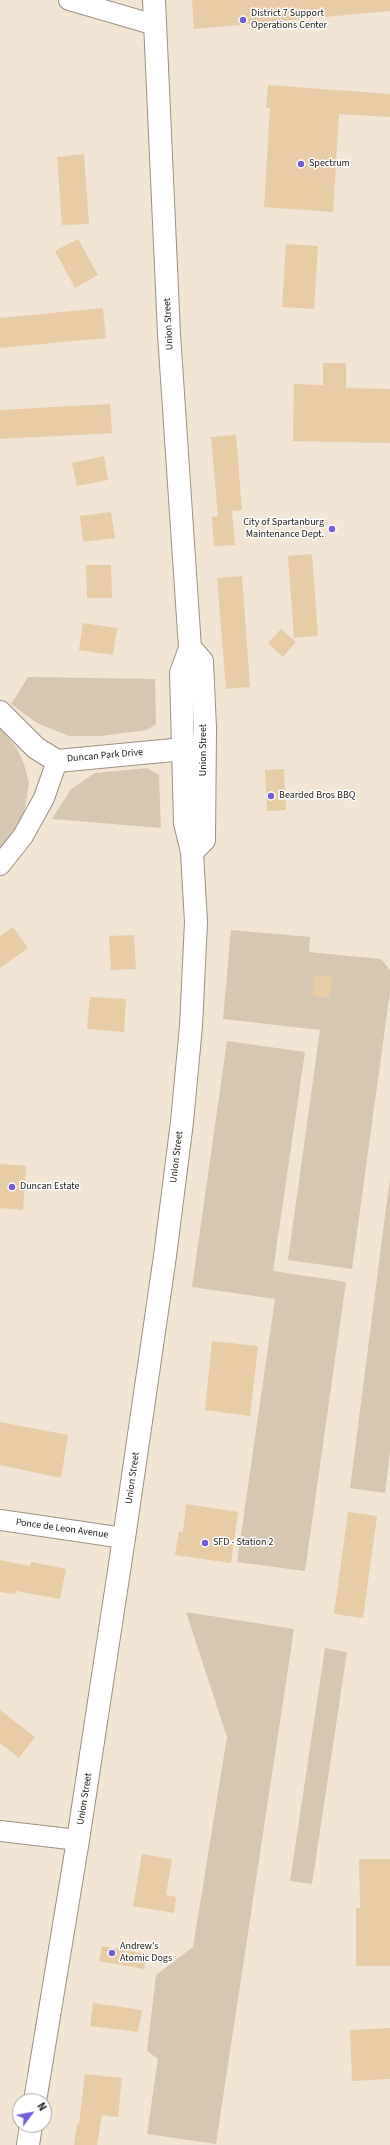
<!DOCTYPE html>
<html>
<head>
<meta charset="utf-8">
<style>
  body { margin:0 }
  #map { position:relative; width:390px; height:2145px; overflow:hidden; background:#f2e5d3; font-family:"Source Sans 3",sans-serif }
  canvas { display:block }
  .north { position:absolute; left:12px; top:2093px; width:40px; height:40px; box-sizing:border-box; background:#fff; border:1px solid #a5a4a1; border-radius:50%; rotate:58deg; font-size:11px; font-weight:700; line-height:16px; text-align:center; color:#1f1b14 }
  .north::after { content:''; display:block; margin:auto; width:14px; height:18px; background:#735ed8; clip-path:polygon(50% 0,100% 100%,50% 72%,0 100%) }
</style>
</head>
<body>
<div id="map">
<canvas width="390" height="2145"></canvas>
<div class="north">N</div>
</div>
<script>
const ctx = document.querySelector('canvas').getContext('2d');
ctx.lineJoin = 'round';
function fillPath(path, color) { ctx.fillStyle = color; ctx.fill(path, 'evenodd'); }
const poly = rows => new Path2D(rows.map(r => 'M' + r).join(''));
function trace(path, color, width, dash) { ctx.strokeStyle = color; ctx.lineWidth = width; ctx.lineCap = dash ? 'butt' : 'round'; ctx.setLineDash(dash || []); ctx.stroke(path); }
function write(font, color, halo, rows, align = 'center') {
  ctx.font = font + ' "Source Sans 3",sans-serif'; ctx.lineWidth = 3; ctx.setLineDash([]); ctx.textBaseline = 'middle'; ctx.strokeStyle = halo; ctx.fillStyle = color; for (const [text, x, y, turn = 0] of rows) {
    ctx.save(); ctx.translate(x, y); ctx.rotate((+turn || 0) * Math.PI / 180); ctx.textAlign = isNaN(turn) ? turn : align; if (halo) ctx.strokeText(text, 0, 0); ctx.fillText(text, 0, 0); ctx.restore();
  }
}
fillPath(poly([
  [28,677,155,679,156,724,147,730,100,736,69,736,37,723,11,704],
  [0,727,17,749,24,764,29,783,24,814,10,839,0,849],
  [147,768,159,775,161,828,52,819,71,789,95,773],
  [231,930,310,937,309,952,381,959,390,970,390,992,352,1269,288,1260,320,1030,223,1019],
  [227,1041,305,1052,273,1271,346,1282,305,1571,237,1562,275,1299,192,1287],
  [390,1177,390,1452,385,1493,350,1488],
  [186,1612,294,1629,216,2144,147,2134,158,2059,147,2051,156,1975,193,1947,227,1737],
  [325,1648,347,1652,312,1884,290,1881]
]), '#d7c7b0');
fillPath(poly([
  [192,0,390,0,390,11,194,29],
  [268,85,390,94,390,117,339,114,333,212,264,207,270,108,266,108],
  [84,154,89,224,62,225,57,157],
  [78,239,98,275,75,288,55,251],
  [286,244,318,246,314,309,282,307],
  [103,308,106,338,0,348,0,318],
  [323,363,346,363,346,388,390,389,390,443,293,441,294,384,323,385],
  [110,404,112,433,0,439,0,410],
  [236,435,242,510,232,511,235,545,214,546,212,517,218,516,211,437],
  [104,456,108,480,77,486,72,463],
  [111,512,115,538,83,542,80,516],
  [312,554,318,636,294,638,288,556],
  [86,565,111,565,112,598,87,598],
  [242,576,250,687,226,689,217,578],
  [83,623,117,628,113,655,79,650],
  [281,629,296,642,283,657,268,643],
  [284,769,286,810,267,811,265,770],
  [13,927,28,948,0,968,0,936],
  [134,935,136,969,111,970,109,936],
  [314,975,332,977,330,998,313,996],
  [90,997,126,999,124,1032,87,1029],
  [0,1164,26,1166,23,1210,0,1208],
  [212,1341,258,1346,250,1416,205,1410],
  [0,1422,68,1435,61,1478,0,1465],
  [186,1504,238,1512,231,1563,175,1555,179,1531,183,1532],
  [348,1512,377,1516,363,1618,334,1614],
  [0,1560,30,1566,31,1562,66,1569,60,1599,16,1591,15,1594,0,1592],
  [0,1710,35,1737,19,1758,0,1743],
  [142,1854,172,1859,166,1895,176,1897,174,1913,133,1906],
  [359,1859,390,1859,390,1966,356,1966,356,1908,360,1908],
  [102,1946,147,1954,144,1969,99,1961],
  [93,2003,142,2010,138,2032,90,2026],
  [390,2028,390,2079,352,2081,350,2030],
  [85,2074,122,2078,118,2117,102,2115,97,2145,74,2145,77,2124,79,2124]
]), '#e7cca6');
const minor = poly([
  [69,0,155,25],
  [0,865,23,836,44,798,57,761],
  [0,1520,124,1538],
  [0,1831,78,1840]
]);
const tertiary = poly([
  [0,712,36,748,57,761,184,749,202,745]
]);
const secondary = poly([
  [190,648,202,661,205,728,204,840,192,852],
  [35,2101,78,1840,124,1538,165,1256,182,1122,191,1026,196,922,192,852,185,823,181,673,190,648,169,334,154,0],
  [28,2145,31,2125]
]);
trace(minor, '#9c9080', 22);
trace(tertiary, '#9c9080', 24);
trace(secondary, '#9c9080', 24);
trace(minor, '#fff', 20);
trace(tertiary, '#fff', 22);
trace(secondary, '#fff', 22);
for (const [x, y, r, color] of [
  [243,20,4,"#735ed8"],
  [301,164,4,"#735ed8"],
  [332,529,4,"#735ed8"],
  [271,796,4,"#735ed8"],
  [12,1187,4,"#735ed8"],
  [205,1543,4,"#735ed8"],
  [112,1953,4,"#735ed8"]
]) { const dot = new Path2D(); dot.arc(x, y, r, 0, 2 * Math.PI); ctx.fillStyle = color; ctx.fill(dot); trace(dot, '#fff', 1.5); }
write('10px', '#1f1b14', '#fff', [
  ["District 7 Support",251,14],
  ["Operations Center",251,26],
  ["Spectrum",309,164],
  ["City of Spartanburg",324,523,"right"],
  ["Maintenance Dept.",324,535,"right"],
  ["Bearded Bros BBQ",279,796],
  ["Duncan Estate",20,1187],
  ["SFD - Station 2",213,1543],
  ["Andrew's",120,1947],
  ["Atomic Dogs",120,1959]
], 'left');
write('10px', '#1f1b14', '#fff', [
  ["Union Street",169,324,-93],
  ["Union Street",204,750,-90],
  ["Duncan Park Drive",105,756,-5],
  ["Union Street",177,1157,-83],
  ["Union Street",133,1478,-82],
  ["Ponce de Leon Avenue",62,1529,8],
  ["Union Street",85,1799,-81]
]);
</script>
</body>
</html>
